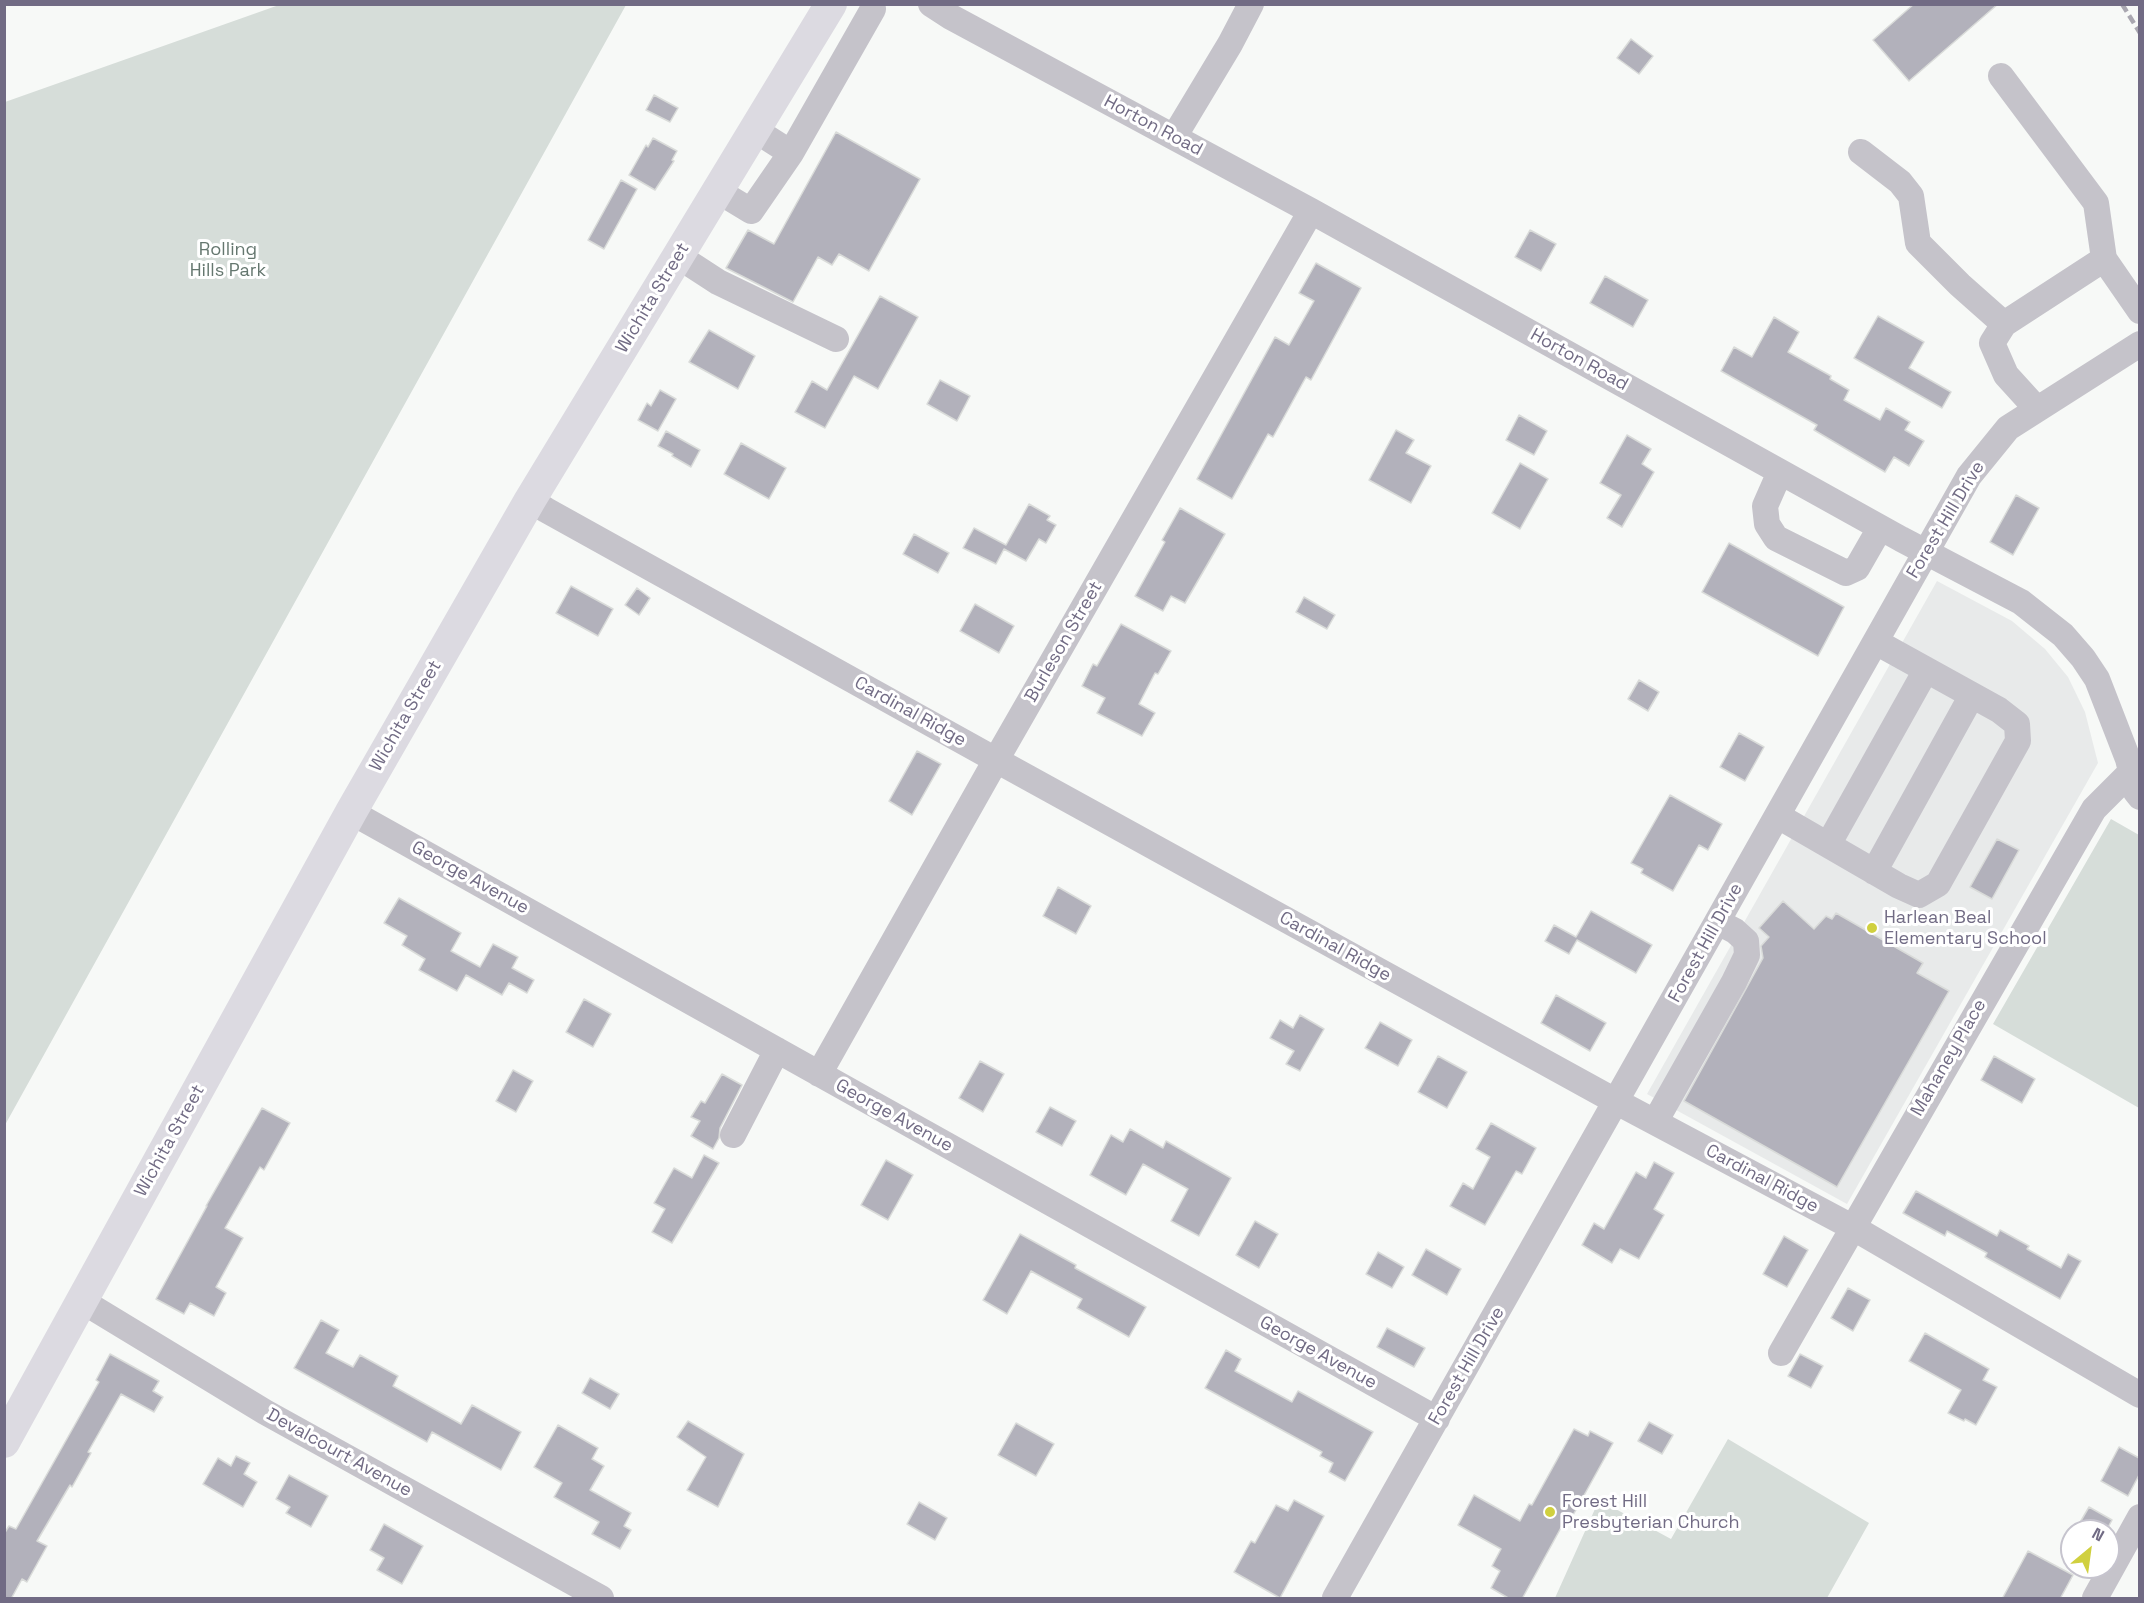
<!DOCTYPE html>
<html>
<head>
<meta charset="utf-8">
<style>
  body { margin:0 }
  #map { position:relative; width:2144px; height:1603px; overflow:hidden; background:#f7f9f7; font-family:"Space Grotesk",sans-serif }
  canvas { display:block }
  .frame { position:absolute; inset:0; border:6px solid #716b84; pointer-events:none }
  .north { position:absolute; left:2060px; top:1519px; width:60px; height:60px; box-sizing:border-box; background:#fff; border:2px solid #c6c4ce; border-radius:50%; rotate:29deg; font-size:16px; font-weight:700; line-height:24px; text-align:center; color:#716b84 }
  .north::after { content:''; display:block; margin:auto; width:21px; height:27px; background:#d0d03f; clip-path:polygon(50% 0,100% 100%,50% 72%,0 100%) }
</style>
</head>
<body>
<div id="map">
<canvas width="2144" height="1603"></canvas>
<div class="frame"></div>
<div class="north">N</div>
</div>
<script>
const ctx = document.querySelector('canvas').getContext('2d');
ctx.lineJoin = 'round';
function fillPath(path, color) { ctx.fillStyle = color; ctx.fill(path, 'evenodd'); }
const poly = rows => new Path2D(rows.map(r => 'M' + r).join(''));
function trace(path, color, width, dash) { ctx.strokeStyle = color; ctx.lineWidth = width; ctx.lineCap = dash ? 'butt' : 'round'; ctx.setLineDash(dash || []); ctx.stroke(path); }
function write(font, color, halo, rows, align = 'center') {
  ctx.font = font + ' "Space Grotesk",sans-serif'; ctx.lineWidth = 6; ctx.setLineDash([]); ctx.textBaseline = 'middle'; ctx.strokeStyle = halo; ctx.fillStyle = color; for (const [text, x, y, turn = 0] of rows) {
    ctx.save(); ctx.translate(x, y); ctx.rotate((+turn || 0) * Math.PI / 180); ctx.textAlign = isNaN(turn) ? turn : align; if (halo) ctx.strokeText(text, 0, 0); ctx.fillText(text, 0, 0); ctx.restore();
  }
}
fillPath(poly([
  [1937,581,2012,621,2045,649,2068,677,2085,712,2098,763,1847,1204,1647,1094]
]), '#e8eaea');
fillPath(poly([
  [279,5,626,5,5,1125,5,102],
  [2111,819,2139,835,2139,1108,1993,1024],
  [1728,1439,1869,1523,1827,1598,1555,1598,1599,1500,1671,1539]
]), '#d6ddd9');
const building = poly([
  [1914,4,1998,4,1909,81,1873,40,1914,4],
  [1631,39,1653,56,1639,74,1617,58,1631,39],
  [654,95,678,108,670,122,646,110,654,95],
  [836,132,920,179,869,271,839,254,832,265,818,257,793,302,726,268,748,230,774,244,836,132],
  [653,138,677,151,672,160,674,161,655,190,629,175,646,145,648,147,653,138],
  [621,180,637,189,604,249,588,240,621,180],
  [1530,230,1556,244,1541,271,1515,257,1530,230],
  [1316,263,1361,288,1311,380,1306,377,1273,437,1268,434,1232,499,1197,479,1275,337,1289,345,1314,301,1299,293,1316,263],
  [1605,276,1648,300,1633,327,1590,303,1605,276],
  [880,296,918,317,878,389,854,376,825,428,795,412,812,381,827,390,880,296],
  [1878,316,1924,342,1909,368,1951,392,1942,408,1854,358,1878,316],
  [1774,317,1799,332,1788,352,1831,376,1830,379,1849,390,1844,400,1880,420,1886,408,1910,422,1905,430,1924,441,1909,466,1894,457,1885,472,1814,430,1817,425,1721,371,1734,347,1752,357,1774,317],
  [709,330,755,356,738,389,689,362,709,330],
  [940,380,970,396,957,421,927,404,940,380],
  [660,390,676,399,658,431,638,420,647,403,651,406,660,390],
  [1519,415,1547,431,1534,455,1506,440,1519,415],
  [1396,430,1414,440,1406,453,1431,466,1411,503,1369,480,1396,430],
  [666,431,700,450,691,467,672,456,673,454,658,446,666,431],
  [1627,435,1651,449,1642,464,1654,472,1622,527,1607,518,1621,495,1600,483,1627,435],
  [741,443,786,468,769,499,724,474,741,443],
  [1520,463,1548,479,1520,529,1492,513,1520,463],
  [2016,495,2039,508,2013,555,1990,542,2016,495],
  [1029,504,1050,516,1047,520,1056,525,1046,543,1039,539,1026,561,1004,549,996,564,963,548,974,528,1006,545,1029,504],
  [1180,508,1225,534,1185,603,1171,596,1163,611,1135,596,1165,542,1162,540,1180,508],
  [914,534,949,553,938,573,903,554,914,534],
  [1729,543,1844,607,1818,656,1702,592,1729,543],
  [571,586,613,609,598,636,556,613,571,586],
  [637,588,650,598,639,615,625,605,637,588],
  [1304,597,1335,615,1327,629,1296,612,1304,597],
  [975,604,1014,626,999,653,960,631,975,604],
  [1121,624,1171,651,1158,674,1155,673,1139,704,1155,713,1142,736,1097,713,1105,698,1082,686,1093,664,1097,666,1121,624],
  [1639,680,1659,692,1648,711,1628,699,1639,680],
  [1739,733,1764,747,1745,781,1720,767,1739,733],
  [917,751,941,764,912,815,889,801,917,751],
  [1670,795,1722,824,1708,850,1699,845,1673,891,1641,873,1643,869,1631,863,1670,795],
  [1997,839,2019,850,1992,899,1970,887,1997,839],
  [1058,887,1091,906,1076,934,1043,916,1058,887],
  [399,898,461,933,451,951,480,967,493,944,518,957,512,968,534,980,527,993,509,983,502,995,466,975,457,991,419,970,425,959,402,945,407,936,384,923,399,898],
  [1783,901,1814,929,1826,916,1832,919,1836,913,1923,963,1917,973,1949,991,1837,1187,1684,1101,1763,958,1761,946,1769,937,1759,928,1783,901],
  [1591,911,1652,945,1636,973,1577,940,1569,954,1545,941,1554,925,1576,937,1591,911],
  [1556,995,1606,1023,1590,1051,1541,1023,1556,995],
  [584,999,611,1014,593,1047,566,1032,584,999],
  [1300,1015,1324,1029,1300,1071,1286,1064,1294,1051,1270,1038,1280,1020,1293,1028,1300,1015],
  [1380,1022,1412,1040,1398,1066,1365,1048,1380,1022],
  [1438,1056,1467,1072,1447,1108,1418,1092,1438,1056],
  [1994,1056,2035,1079,2022,1103,1981,1080,1994,1056],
  [980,1061,1004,1074,983,1112,959,1098,980,1061],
  [513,1070,533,1081,516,1112,496,1101,513,1070],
  [722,1074,742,1085,720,1128,719,1138,713,1149,691,1136,700,1121,691,1117,701,1101,705,1103,722,1074],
  [1050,1107,1076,1121,1062,1146,1036,1132,1050,1107],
  [262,1108,290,1123,264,1170,260,1167,225,1228,243,1238,216,1287,226,1293,214,1316,190,1303,184,1314,156,1299,207,1206,206,1206,262,1108],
  [1491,1123,1536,1148,1522,1174,1516,1171,1485,1225,1450,1206,1463,1183,1473,1189,1490,1157,1476,1149,1491,1123],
  [1130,1129,1163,1148,1166,1141,1231,1178,1199,1236,1171,1221,1188,1189,1143,1164,1126,1195,1090,1175,1111,1135,1123,1142,1130,1129],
  [704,1155,719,1163,672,1243,652,1232,665,1209,654,1203,674,1168,692,1178,704,1155],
  [886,1160,913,1175,888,1220,861,1205,886,1160],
  [1654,1162,1674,1173,1654,1209,1664,1215,1639,1259,1620,1249,1612,1263,1582,1245,1594,1223,1604,1229,1636,1172,1646,1178,1654,1162],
  [1916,1191,1997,1236,2000,1230,2029,1246,2027,1249,2061,1268,2068,1254,2081,1261,2060,1299,1985,1257,1987,1253,1947,1231,1945,1236,1903,1213,1916,1191],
  [1255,1221,1278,1234,1259,1268,1236,1255,1255,1221],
  [1020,1234,1076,1265,1075,1268,1146,1307,1129,1337,1077,1308,1082,1299,1031,1271,1007,1314,983,1300,1020,1234],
  [1784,1236,1808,1250,1787,1287,1763,1274,1784,1236],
  [1426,1249,1461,1269,1447,1295,1412,1275,1426,1249],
  [1378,1252,1404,1267,1392,1288,1366,1274,1378,1252],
  [1848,1288,1870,1300,1853,1331,1831,1318,1848,1288],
  [321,1320,339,1330,326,1353,353,1367,360,1355,398,1376,393,1386,461,1424,472,1405,521,1432,501,1470,432,1432,427,1442,294,1368,321,1320],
  [1387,1328,1425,1348,1414,1367,1377,1347,1387,1328],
  [1925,1333,1989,1369,1983,1380,1997,1387,1976,1425,1965,1419,1964,1421,1948,1413,1961,1390,1909,1361,1925,1333],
  [1226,1350,1241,1359,1235,1371,1292,1402,1298,1391,1373,1432,1345,1481,1329,1472,1333,1463,1320,1456,1322,1452,1205,1388,1226,1350],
  [110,1354,159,1381,153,1391,163,1397,154,1412,121,1394,88,1452,91,1453,72,1487,70,1485,37,1541,47,1546,27,1582,22,1579,11,1599,4,1599,4,1534,9,1526,16,1529,99,1382,96,1380,110,1354],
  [1800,1354,1823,1366,1811,1388,1788,1376,1800,1354],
  [590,1378,619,1394,610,1409,582,1393,590,1378],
  [688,1421,744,1454,718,1507,687,1490,706,1457,677,1437,688,1421],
  [1649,1422,1673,1435,1662,1454,1638,1441,1649,1422],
  [1016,1423,1054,1444,1036,1476,998,1455,1016,1423],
  [558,1425,598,1448,592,1459,604,1466,590,1490,631,1513,624,1526,631,1530,620,1549,592,1534,599,1522,554,1497,562,1483,534,1467,558,1425],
  [1574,1429,1588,1436,1590,1431,1613,1443,1567,1526,1563,1524,1522,1599,1510,1599,1491,1588,1500,1571,1492,1566,1501,1549,1458,1525,1474,1495,1520,1521,1529,1504,1532,1505,1574,1429],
  [2119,1447,2139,1458,2139,1475,2128,1496,2101,1481,2119,1447],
  [236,1456,250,1463,244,1474,257,1482,243,1507,203,1484,218,1458,231,1466,236,1456],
  [289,1475,328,1496,311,1527,286,1513,290,1507,276,1499,289,1475],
  [1294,1500,1324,1516,1280,1598,1234,1572,1251,1541,1255,1543,1276,1505,1288,1511,1294,1500],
  [919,1502,947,1518,935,1540,907,1524,919,1502],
  [2089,1507,2112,1520,2106,1531,2075,1531,2089,1507],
  [384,1524,423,1546,402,1584,377,1570,384,1558,370,1550,384,1524],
  [2028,1551,2073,1575,2060,1599,2002,1599,2028,1551]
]);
fillPath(building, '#b2b1bb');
trace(building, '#d9dbd9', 1.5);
trace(poly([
  [931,4,951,17,1311,211,1901,539,2021,602,2063,635,2083,658,2097,679,2128,759,2136,792,2140,797],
  [2001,76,2096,203,2104,259,2140,311],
  [755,130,791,153,873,9],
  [1174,137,1230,44,1251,4],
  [1861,152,1900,182,1911,196,1918,243,1960,285,2004,324],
  [718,191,751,211,791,153],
  [678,256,718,282,836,339],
  [2036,408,2006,375,1992,343,2004,324,2104,259],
  [1780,472,1765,506,1767,524,1776,538,1846,573,1857,568,1880,528],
  [530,500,546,510,996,760,1617,1102,1852,1227,2140,1395],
  [351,812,1437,1419],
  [1778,816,1899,886,1919,895,1938,884,2018,741,2017,724,1999,710,1876,642],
  [1828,845,1926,670],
  [1874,872,1972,695],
  [819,1074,996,760,1311,211],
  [1655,1122,1734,982,1747,955,1746,941,1735,931,1718,922],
  [733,1135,777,1050],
  [82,1301,265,1412,601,1598],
  [1781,1353,2094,809,2131,772],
  [1335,1598,1969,476,2008,428,2140,344],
  [2095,1598,2140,1517]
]), '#c5c3ca', 26);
trace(poly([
  [4,1442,351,812,530,500,831,4]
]), '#dcdae1', 32);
trace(poly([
  [2122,4,2140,33]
]), '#a9a7b0', 4.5, [9, 4.5]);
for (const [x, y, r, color] of [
  [1872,928,6,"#d0d03f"],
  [1550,1512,6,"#d0d03f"]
]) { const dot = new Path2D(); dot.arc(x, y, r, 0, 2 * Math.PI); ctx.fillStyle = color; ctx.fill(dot); trace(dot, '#fff', 2); }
write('18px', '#716b84', '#fff', [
  ["Horton Road",1153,126,28],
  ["Wichita Street",653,298,-59],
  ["Horton Road",1579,360,29],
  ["Forest Hill Drive",1946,520,-59],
  ["Burleson Street",1064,642,-60],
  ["Cardinal Ridge",910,712,29],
  ["Wichita Street",406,716,-60],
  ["George Avenue",470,878,29],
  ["Forest Hill Drive",1706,943,-61],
  ["Cardinal Ridge",1335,947,29],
  ["Mahaney Place",1949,1058,-60],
  ["George Avenue",894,1116,29],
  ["Wichita Street",170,1141,-61],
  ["Cardinal Ridge",1762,1179,28],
  ["George Avenue",1318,1353,29],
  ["Forest Hill Drive",1467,1366,-60],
  ["Devalcourt Avenue",339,1453,29]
]);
write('18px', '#65776f', '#fff', [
  ["Rolling",228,250],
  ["Hills Park",228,271]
]);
write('18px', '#716b84', '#fff', [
  ["Harlean Beal",1884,918],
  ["Elementary School",1884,939],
  ["Forest Hill",1562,1502],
  ["Presbyterian Church",1562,1523]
], 'left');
</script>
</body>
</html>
